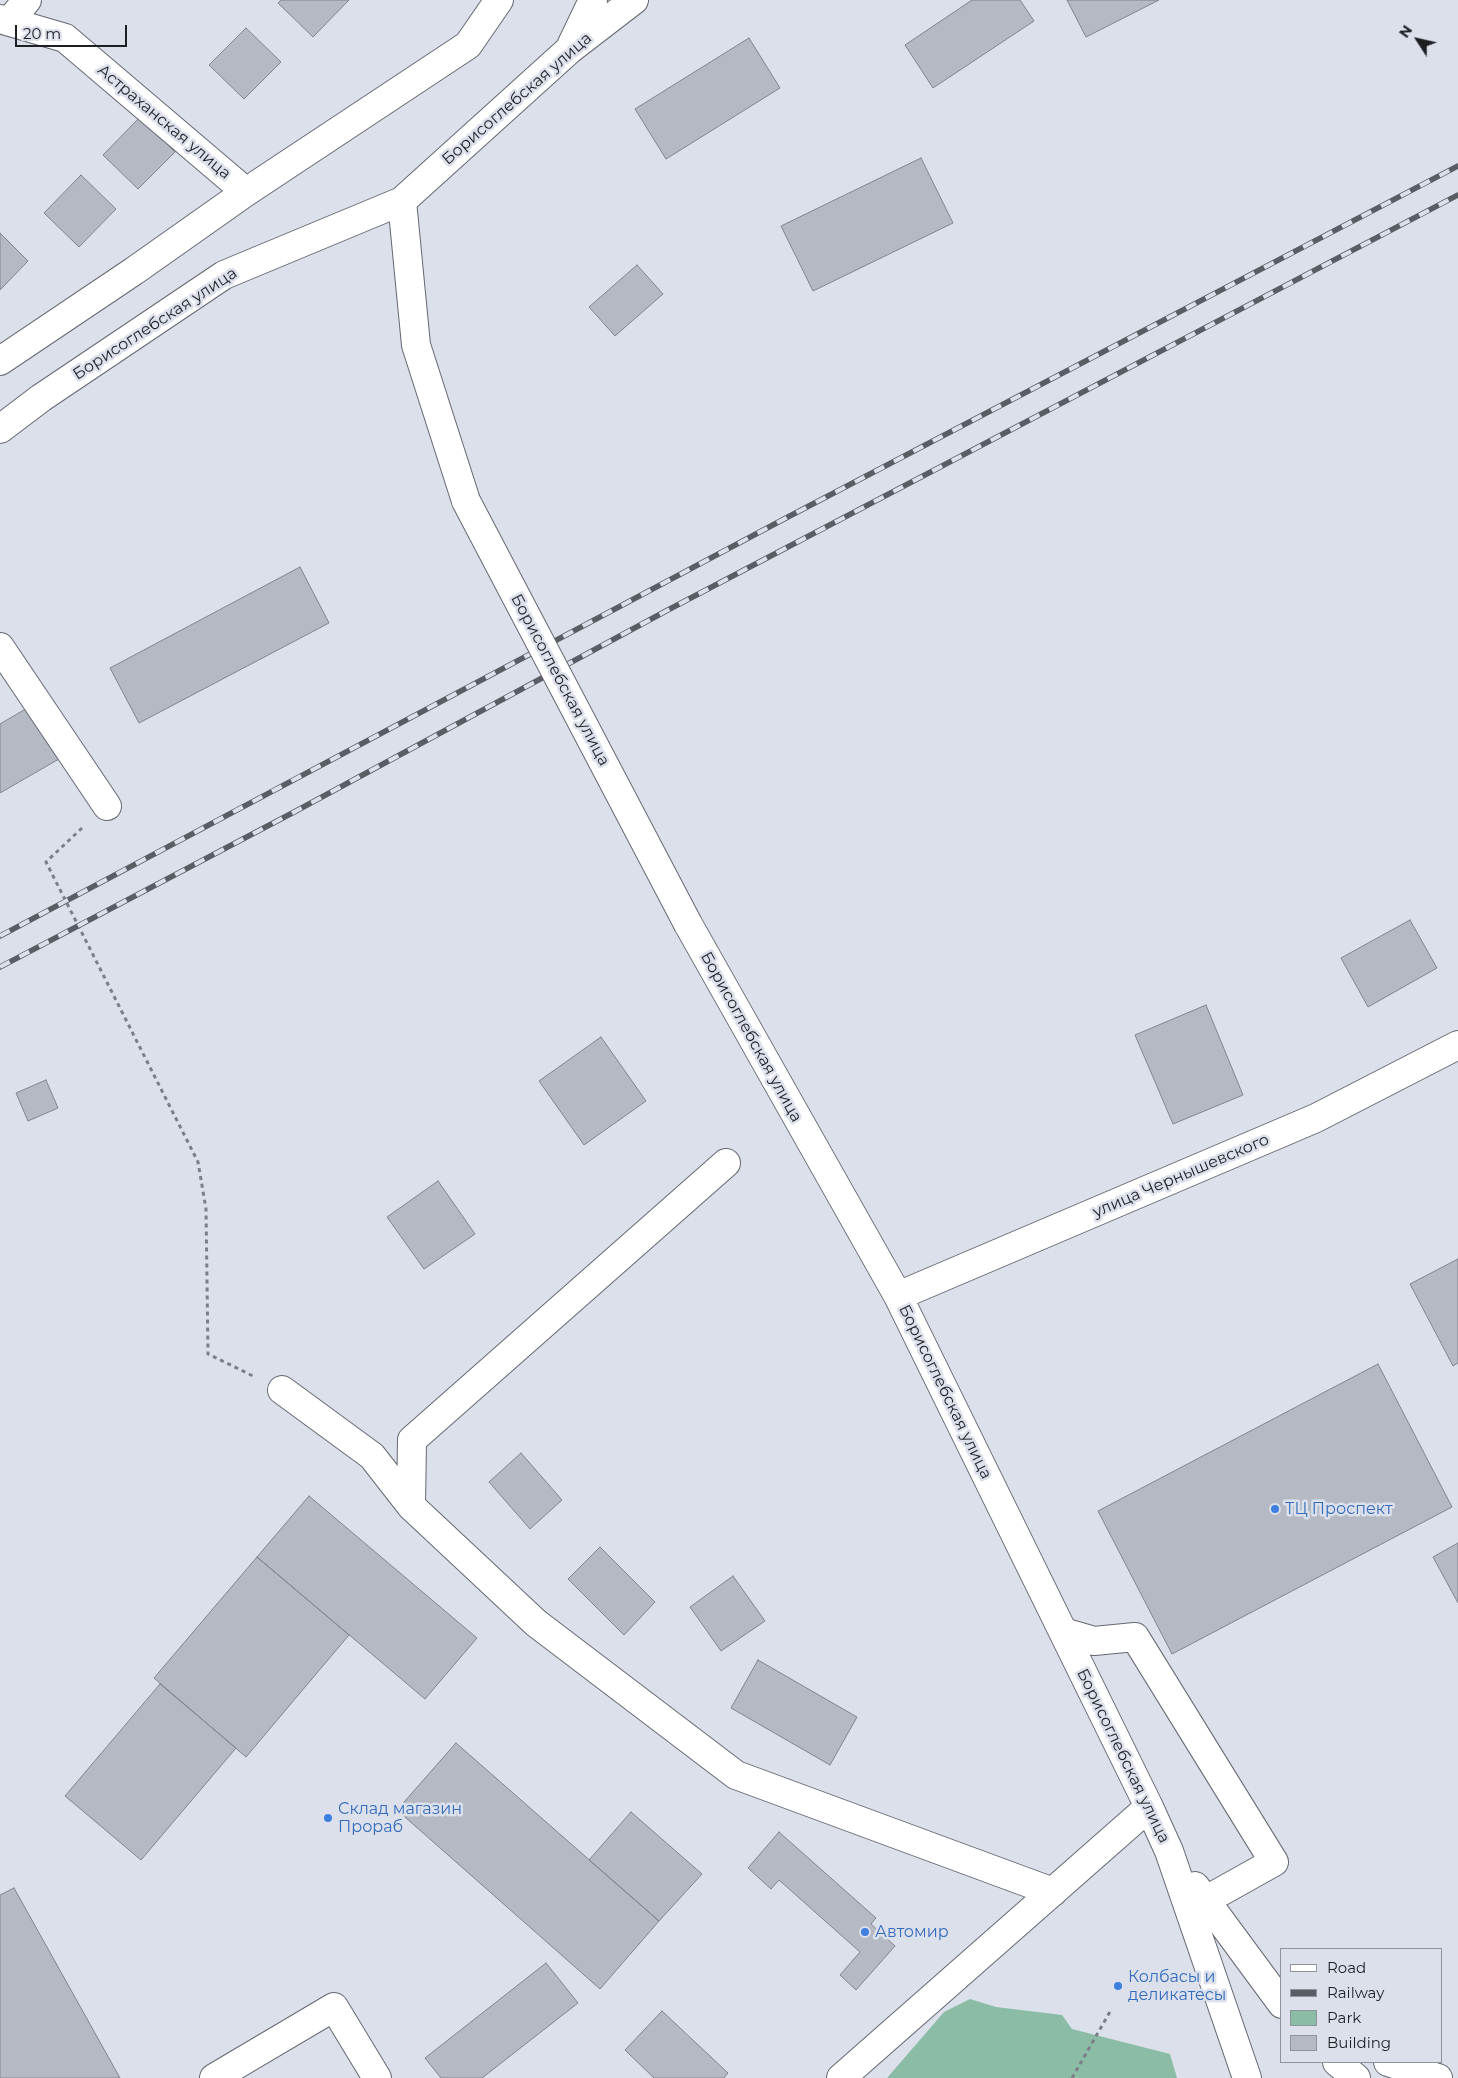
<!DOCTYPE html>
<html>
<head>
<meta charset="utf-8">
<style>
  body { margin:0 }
  #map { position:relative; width:1458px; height:2078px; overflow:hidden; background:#dbe0eb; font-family:Montserrat,sans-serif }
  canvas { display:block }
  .legend { position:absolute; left:1280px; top:1948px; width:162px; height:115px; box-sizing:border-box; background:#dbe0eb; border:1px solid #8f939b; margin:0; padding:6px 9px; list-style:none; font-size:15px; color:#1d1f23 }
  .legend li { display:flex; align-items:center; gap:10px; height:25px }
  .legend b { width:25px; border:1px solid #8f939b }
  .north { position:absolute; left:1393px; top:15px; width:50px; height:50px; -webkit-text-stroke:4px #dbe0eb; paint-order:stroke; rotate:305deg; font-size:14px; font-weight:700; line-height:20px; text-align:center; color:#1d1f23 }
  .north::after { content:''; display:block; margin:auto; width:18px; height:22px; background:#1d1f23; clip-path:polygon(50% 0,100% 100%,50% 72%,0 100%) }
  .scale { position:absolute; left:15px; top:25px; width:112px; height:22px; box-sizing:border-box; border:2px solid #1d1f23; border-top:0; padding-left:6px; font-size:15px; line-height:18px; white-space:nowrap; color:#1d1f23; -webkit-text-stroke:4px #dbe0eb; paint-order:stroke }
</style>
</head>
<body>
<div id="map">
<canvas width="1458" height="2078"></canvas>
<ul class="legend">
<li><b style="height:6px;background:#fff"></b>Road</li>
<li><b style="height:6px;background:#5a5d63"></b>Railway</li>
<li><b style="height:14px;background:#8bbda6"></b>Park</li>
<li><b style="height:14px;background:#b5b9c4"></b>Building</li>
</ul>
<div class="north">N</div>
<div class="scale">20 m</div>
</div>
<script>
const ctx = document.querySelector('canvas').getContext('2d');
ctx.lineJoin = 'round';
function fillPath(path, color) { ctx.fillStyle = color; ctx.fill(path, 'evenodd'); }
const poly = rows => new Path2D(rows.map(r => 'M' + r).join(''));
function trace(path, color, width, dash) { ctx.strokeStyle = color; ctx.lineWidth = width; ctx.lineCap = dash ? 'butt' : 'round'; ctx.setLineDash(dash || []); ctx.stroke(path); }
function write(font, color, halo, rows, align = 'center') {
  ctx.font = font + ' Montserrat,sans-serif'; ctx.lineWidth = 5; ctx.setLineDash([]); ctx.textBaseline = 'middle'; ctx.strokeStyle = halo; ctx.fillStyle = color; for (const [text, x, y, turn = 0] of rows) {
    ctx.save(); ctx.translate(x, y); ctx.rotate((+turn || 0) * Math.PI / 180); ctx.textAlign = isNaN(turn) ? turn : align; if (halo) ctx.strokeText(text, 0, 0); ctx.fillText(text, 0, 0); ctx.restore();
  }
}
fillPath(poly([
  [970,1999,996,2007,1062,2015,1072,2029,1170,2054,1177,2078,887,2078,944,2012]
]), '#8bbda6');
const building = poly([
  [281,0,349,0,313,37,278,3,281,0],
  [972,0,1020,0,1034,21,933,88,905,45,972,0],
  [1067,0,1159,0,1086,37,1067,0],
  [246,28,281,62,244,99,209,65,246,28],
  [749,38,780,88,666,159,635,109,749,38],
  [140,117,175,152,138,189,103,155,140,117],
  [921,158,953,223,813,291,781,226,921,158],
  [81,175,116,209,79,247,44,213,81,175],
  [0,233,28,261,0,290,0,233],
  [637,265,663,294,615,336,589,307,637,265],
  [300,567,329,623,139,723,110,668,300,567],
  [29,707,59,759,0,793,0,724,29,707],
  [1410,920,1437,968,1368,1007,1341,958,1410,920],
  [1206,1005,1243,1095,1173,1124,1135,1035,1206,1005],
  [601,1037,646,1101,584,1145,539,1081,601,1037],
  [46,1080,58,1108,28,1121,16,1093,46,1080],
  [438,1181,475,1234,424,1269,387,1217,438,1181],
  [1458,1259,1458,1363,1453,1366,1410,1284,1458,1259],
  [1378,1364,1452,1507,1172,1654,1098,1511,1378,1364],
  [521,1453,562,1500,530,1529,489,1482,521,1453],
  [309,1496,477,1638,425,1699,257,1557,309,1496],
  [1458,1543,1458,1603,1433,1557,1458,1543],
  [600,1547,655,1602,624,1635,568,1579,600,1547],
  [257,1557,349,1635,246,1757,154,1678,257,1557],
  [733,1576,765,1621,721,1651,690,1607,733,1576],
  [758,1660,857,1717,830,1765,731,1708,758,1660],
  [160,1684,236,1748,141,1860,65,1796,160,1684],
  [456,1743,659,1921,600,1989,397,1810,456,1743],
  [631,1812,702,1874,659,1921,589,1860,631,1812],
  [779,1832,876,1918,871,1924,895,1946,856,1990,840,1975,860,1952,779,1880,771,1889,748,1868,779,1832],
  [14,1888,120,2078,0,2078,0,1895,14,1888],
  [546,1963,578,2003,482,2078,441,2078,425,2058,546,1963],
  [662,2011,728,2073,724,2078,654,2078,625,2050,662,2011]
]);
fillPath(building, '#b5b9c4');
trace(building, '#80848f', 1);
const minor = poly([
  [0,19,65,38,246,192],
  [9,22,27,0],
  [571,46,593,0],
  [0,361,134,271,246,192,468,45,499,0],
  [0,429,41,398,224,275,402,201],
  [466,501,416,345,402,201,569,50,634,0],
  [0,647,107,806],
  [688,924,898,1296,1149,1807,1169,1851,1247,2078],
  [898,1296,1316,1118,1458,1045],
  [282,1390,372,1456,411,1506,536,1623,736,1775,1053,1892],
  [411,1506,412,1440,726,1163],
  [1063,1632,1094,1641,1135,1637,1274,1862,1206,1900],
  [1195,1886,1282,2004],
  [1337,2062,1356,2078],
  [1388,2062,1438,2078],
  [214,2078,334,2007,377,2078],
  [841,2078,1149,1807]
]);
trace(minor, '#646972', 30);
trace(poly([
  [82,828,46,862,198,1162,206,1209,208,1354,253,1376],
  [1072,2078,1111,2010]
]), '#7c7f87', 3, [4, 4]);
trace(minor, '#fff', 28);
const rail = poly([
  [0,936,786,518,1458,166],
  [0,967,296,811,666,611,1458,195]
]);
trace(rail, '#5a5d63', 5.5);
trace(rail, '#dbe0eb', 4, [11]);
const minorBridge = poly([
  [466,501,688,924]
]);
trace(minorBridge, '#646972', 30, []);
trace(minorBridge, '#fff', 28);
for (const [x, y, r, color] of [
  [1275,1509,5,"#3f7fe0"],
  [328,1818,5,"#3f7fe0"],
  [865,1932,5,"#3f7fe0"],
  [1118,1986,5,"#3f7fe0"]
]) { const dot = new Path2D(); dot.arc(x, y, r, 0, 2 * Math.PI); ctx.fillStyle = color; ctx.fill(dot); trace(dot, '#dbe0eb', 2); }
write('16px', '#1d1f23', '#dbe0eb', [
  ["Борисоглебская улица",517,99,-41],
  ["Астраханская улица",164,122,40],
  ["Борисоглебская улица",155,324,-33],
  ["Борисоглебская улица",560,680,62],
  ["Борисоглебская улица",751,1037,61],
  ["улица Чернышевского",1181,1176,-23],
  ["Борисоглебская улица",945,1392,64],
  ["Борисоглебская улица",1123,1756,64]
]);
write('16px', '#366cbe', '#dbe0eb', [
  ["ТЦ Проспект",1285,1509],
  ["Склад магазин",338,1809],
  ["Прораб",338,1827],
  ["Автомир",875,1932],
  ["Колбасы и",1128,1977],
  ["деликатесы",1128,1995]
], 'left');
</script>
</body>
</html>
